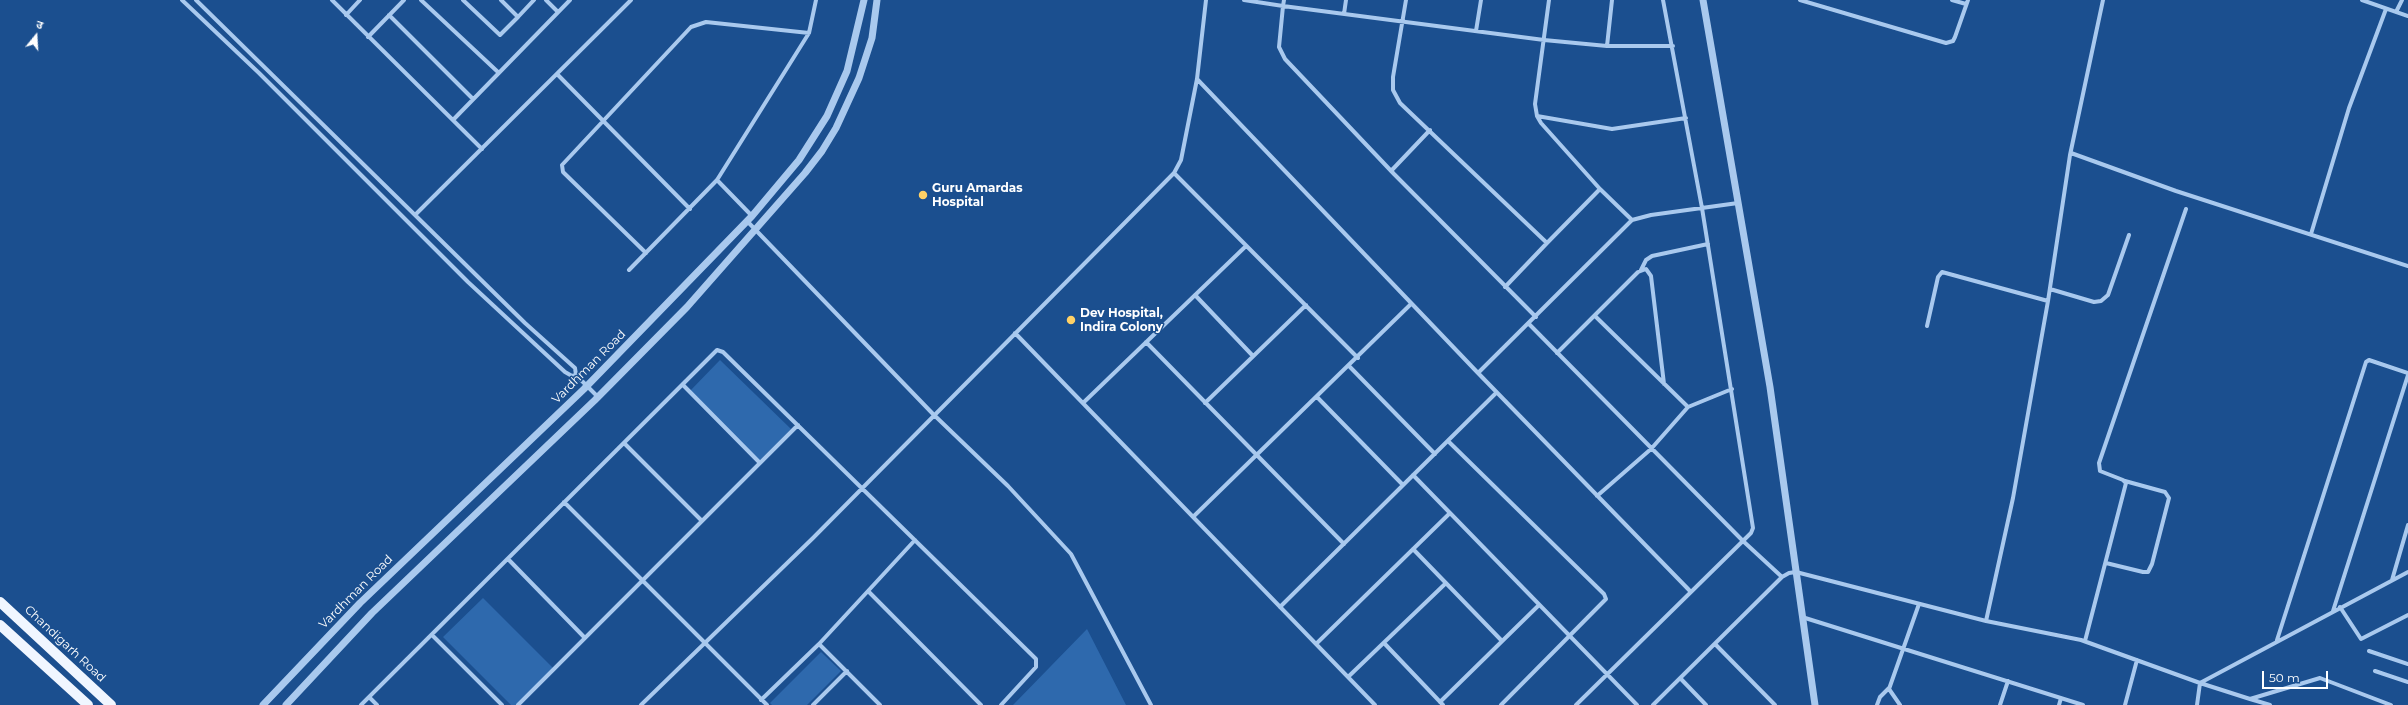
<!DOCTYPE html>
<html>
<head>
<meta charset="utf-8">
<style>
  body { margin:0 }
  #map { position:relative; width:2408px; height:705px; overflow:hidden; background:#1b4f8f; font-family:Montserrat,"Noto Sans Devanagari",sans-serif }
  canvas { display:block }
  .north { position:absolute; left:16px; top:16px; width:40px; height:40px; -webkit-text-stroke:3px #1b4f8f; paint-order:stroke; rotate:18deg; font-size:11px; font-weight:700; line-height:16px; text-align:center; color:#fff }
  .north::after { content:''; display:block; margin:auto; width:14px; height:18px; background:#fff; clip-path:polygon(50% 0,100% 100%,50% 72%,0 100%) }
  .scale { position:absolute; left:2262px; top:671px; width:66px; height:18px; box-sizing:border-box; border:2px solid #fff; border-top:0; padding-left:5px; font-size:12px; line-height:14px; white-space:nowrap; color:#fff; -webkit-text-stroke:3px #1b4f8f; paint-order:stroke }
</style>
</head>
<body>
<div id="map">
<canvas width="2408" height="705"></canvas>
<div class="north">उ</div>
<div class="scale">50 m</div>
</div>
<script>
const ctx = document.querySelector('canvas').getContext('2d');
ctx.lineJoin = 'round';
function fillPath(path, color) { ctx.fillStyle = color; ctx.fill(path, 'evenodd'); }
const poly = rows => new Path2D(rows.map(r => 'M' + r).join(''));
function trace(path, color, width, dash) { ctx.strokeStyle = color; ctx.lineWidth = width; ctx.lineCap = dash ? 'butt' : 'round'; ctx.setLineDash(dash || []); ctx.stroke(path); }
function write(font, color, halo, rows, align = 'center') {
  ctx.font = font + ' Montserrat,sans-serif'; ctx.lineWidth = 3; ctx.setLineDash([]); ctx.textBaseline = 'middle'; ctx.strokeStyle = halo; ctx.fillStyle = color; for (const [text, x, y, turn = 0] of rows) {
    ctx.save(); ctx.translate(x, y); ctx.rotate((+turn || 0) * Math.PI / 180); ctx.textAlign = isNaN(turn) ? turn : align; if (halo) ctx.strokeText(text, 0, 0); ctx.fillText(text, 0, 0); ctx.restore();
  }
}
fillPath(poly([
  [720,360,791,429,759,461,689,392],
  [483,598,554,669,517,705,511,705,443,637],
  [1087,629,1126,705,1013,705],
  [821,652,841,671,807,705,772,705,770,703]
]), '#2e69ad');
trace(poly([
  [182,0,259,73,468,282,565,372,572,376,576,375],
  [196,0,525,323,575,368,576,375,598,397],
  [332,0,482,149],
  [421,0,499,73],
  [463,0,500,35,518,17,501,0],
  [546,0,558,12],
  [1244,0,1283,6,1279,47,1285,59,1394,174,1536,317],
  [1284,0,1283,6,1544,40,1607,46,1673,46],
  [1406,0,1393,77,1393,90,1400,103,1547,243,1600,189],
  [1549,0,1535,104,1537,116,1541,123,1600,189,1632,220],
  [1800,0,1946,43,1953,41,1955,37,1968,0],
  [1952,0,1966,4],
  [2103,0,2070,155,2048,301,2013,498,1986,621,2081,640,2200,683,2197,705],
  [2362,0,2408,16],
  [2396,12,2402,0],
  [1344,14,1346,0],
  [346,15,360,0],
  [389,15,473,99],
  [518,17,534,0],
  [1476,31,1481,0],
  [368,37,404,0],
  [1607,46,1612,0],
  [557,74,690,209],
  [1197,79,1478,373,1691,592],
  [1537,116,1612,129,1686,118],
  [453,120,570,0],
  [2071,153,2176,191,2408,266],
  [1391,171,1430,130],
  [1174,173,1358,358],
  [717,180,752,216],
  [415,215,631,0],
  [747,221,933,414,1008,486,1071,554,1151,705],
  [2311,234,2349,108,2386,9],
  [646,253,563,172,562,165,691,27,706,22,809,33],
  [629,270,717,180,809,33,816,0],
  [1641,270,1646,260,1652,256,1708,244],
  [1505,287,1547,243],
  [2050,289,2094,302,2101,301,2108,295,2129,235],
  [1195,295,1253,356],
  [1595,316,1688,407,1651,449,1597,496],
  [1529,324,1743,541,1782,577],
  [1927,326,1938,277,1942,272,2048,301],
  [1015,333,1375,705],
  [1146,342,1344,544],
  [1557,353,1638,272,1646,269,1651,276,1664,384],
  [1349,366,1435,454],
  [1478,373,1632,220,1651,215,1738,203],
  [683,385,760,463],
  [1317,397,1403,485],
  [1083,403,1246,246],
  [1205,403,1306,305],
  [1688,407,1732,389],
  [1448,441,1604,594,1606,599,1501,705],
  [624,443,702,521],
  [1413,475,1637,705],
  [564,502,767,705],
  [1193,517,1411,304],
  [915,540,868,591,981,705],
  [1413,549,1502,641],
  [508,559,585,638],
  [2106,563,2143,572,2148,572,2152,564,2169,498,2165,492,2125,481],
  [2392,580,2408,525],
  [1280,607,1496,393],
  [2340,607,2361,639,2408,615],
  [2333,611,2408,375],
  [1802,617,2083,705],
  [432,635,502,705],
  [2277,640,2366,362,2369,360,2408,373],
  [2085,641,2126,483,2123,480,2100,471,2099,463,2186,209],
  [1384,643,1443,705],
  [819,644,880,705],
  [1316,644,1450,513],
  [1715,644,1775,705],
  [2369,651,2408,664],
  [2375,671,2408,682],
  [1348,677,1446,583],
  [1681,679,1706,705],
  [2200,683,2408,572],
  [2200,683,2250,699,2320,678,2391,705],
  [369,697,377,705],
  [2250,699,2270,705],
  [761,700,819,644,868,591],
  [1440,702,1539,605],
  [361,705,717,350,723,352,1036,659,1036,667,1001,705],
  [518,705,798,425],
  [641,705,813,538,1174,173,1181,160,1197,79,1206,0],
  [813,705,847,671],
  [1576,705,1751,533,1753,528,1702,208,1663,0],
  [1653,705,1782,577,1789,573,1796,572,1986,621],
  [1877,705,1880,697,1889,688],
  [1900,705,1889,689,1919,604],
  [2000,705,2008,681],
  [2059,705,2061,698],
  [2125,705,2137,660]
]), '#a9c9ee', 4);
trace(poly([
  [1703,0,1770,387,1815,705],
  [263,705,360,603,584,389,752,216,799,160,827,116,847,71,864,0],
  [286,705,372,613,595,400,687,307,805,173,822,151,836,128,859,78,872,38,877,0]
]), '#a9c9ee', 7);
trace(poly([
  [0,602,111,705],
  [0,625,88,705]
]), '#f0f6ff', 10);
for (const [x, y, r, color] of [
  [923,195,5,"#ffd166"],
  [1071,320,5,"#ffd166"]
]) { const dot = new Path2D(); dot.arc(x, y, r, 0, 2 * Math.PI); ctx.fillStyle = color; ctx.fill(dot); trace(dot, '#1b4f8f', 1.5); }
write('bold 12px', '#fff', '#1b4f8f', [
  ["Guru Amardas",932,188],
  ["Hospital",932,202],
  ["Dev Hospital,",1080,313],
  ["Indira Colony",1080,327]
], 'left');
write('12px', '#fff', '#1b4f8f', [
  ["Vardhman Road",589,367,-45],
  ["Vardhman Road",356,592,-45],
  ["Chandigarh Road",65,644,43]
]);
</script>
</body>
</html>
